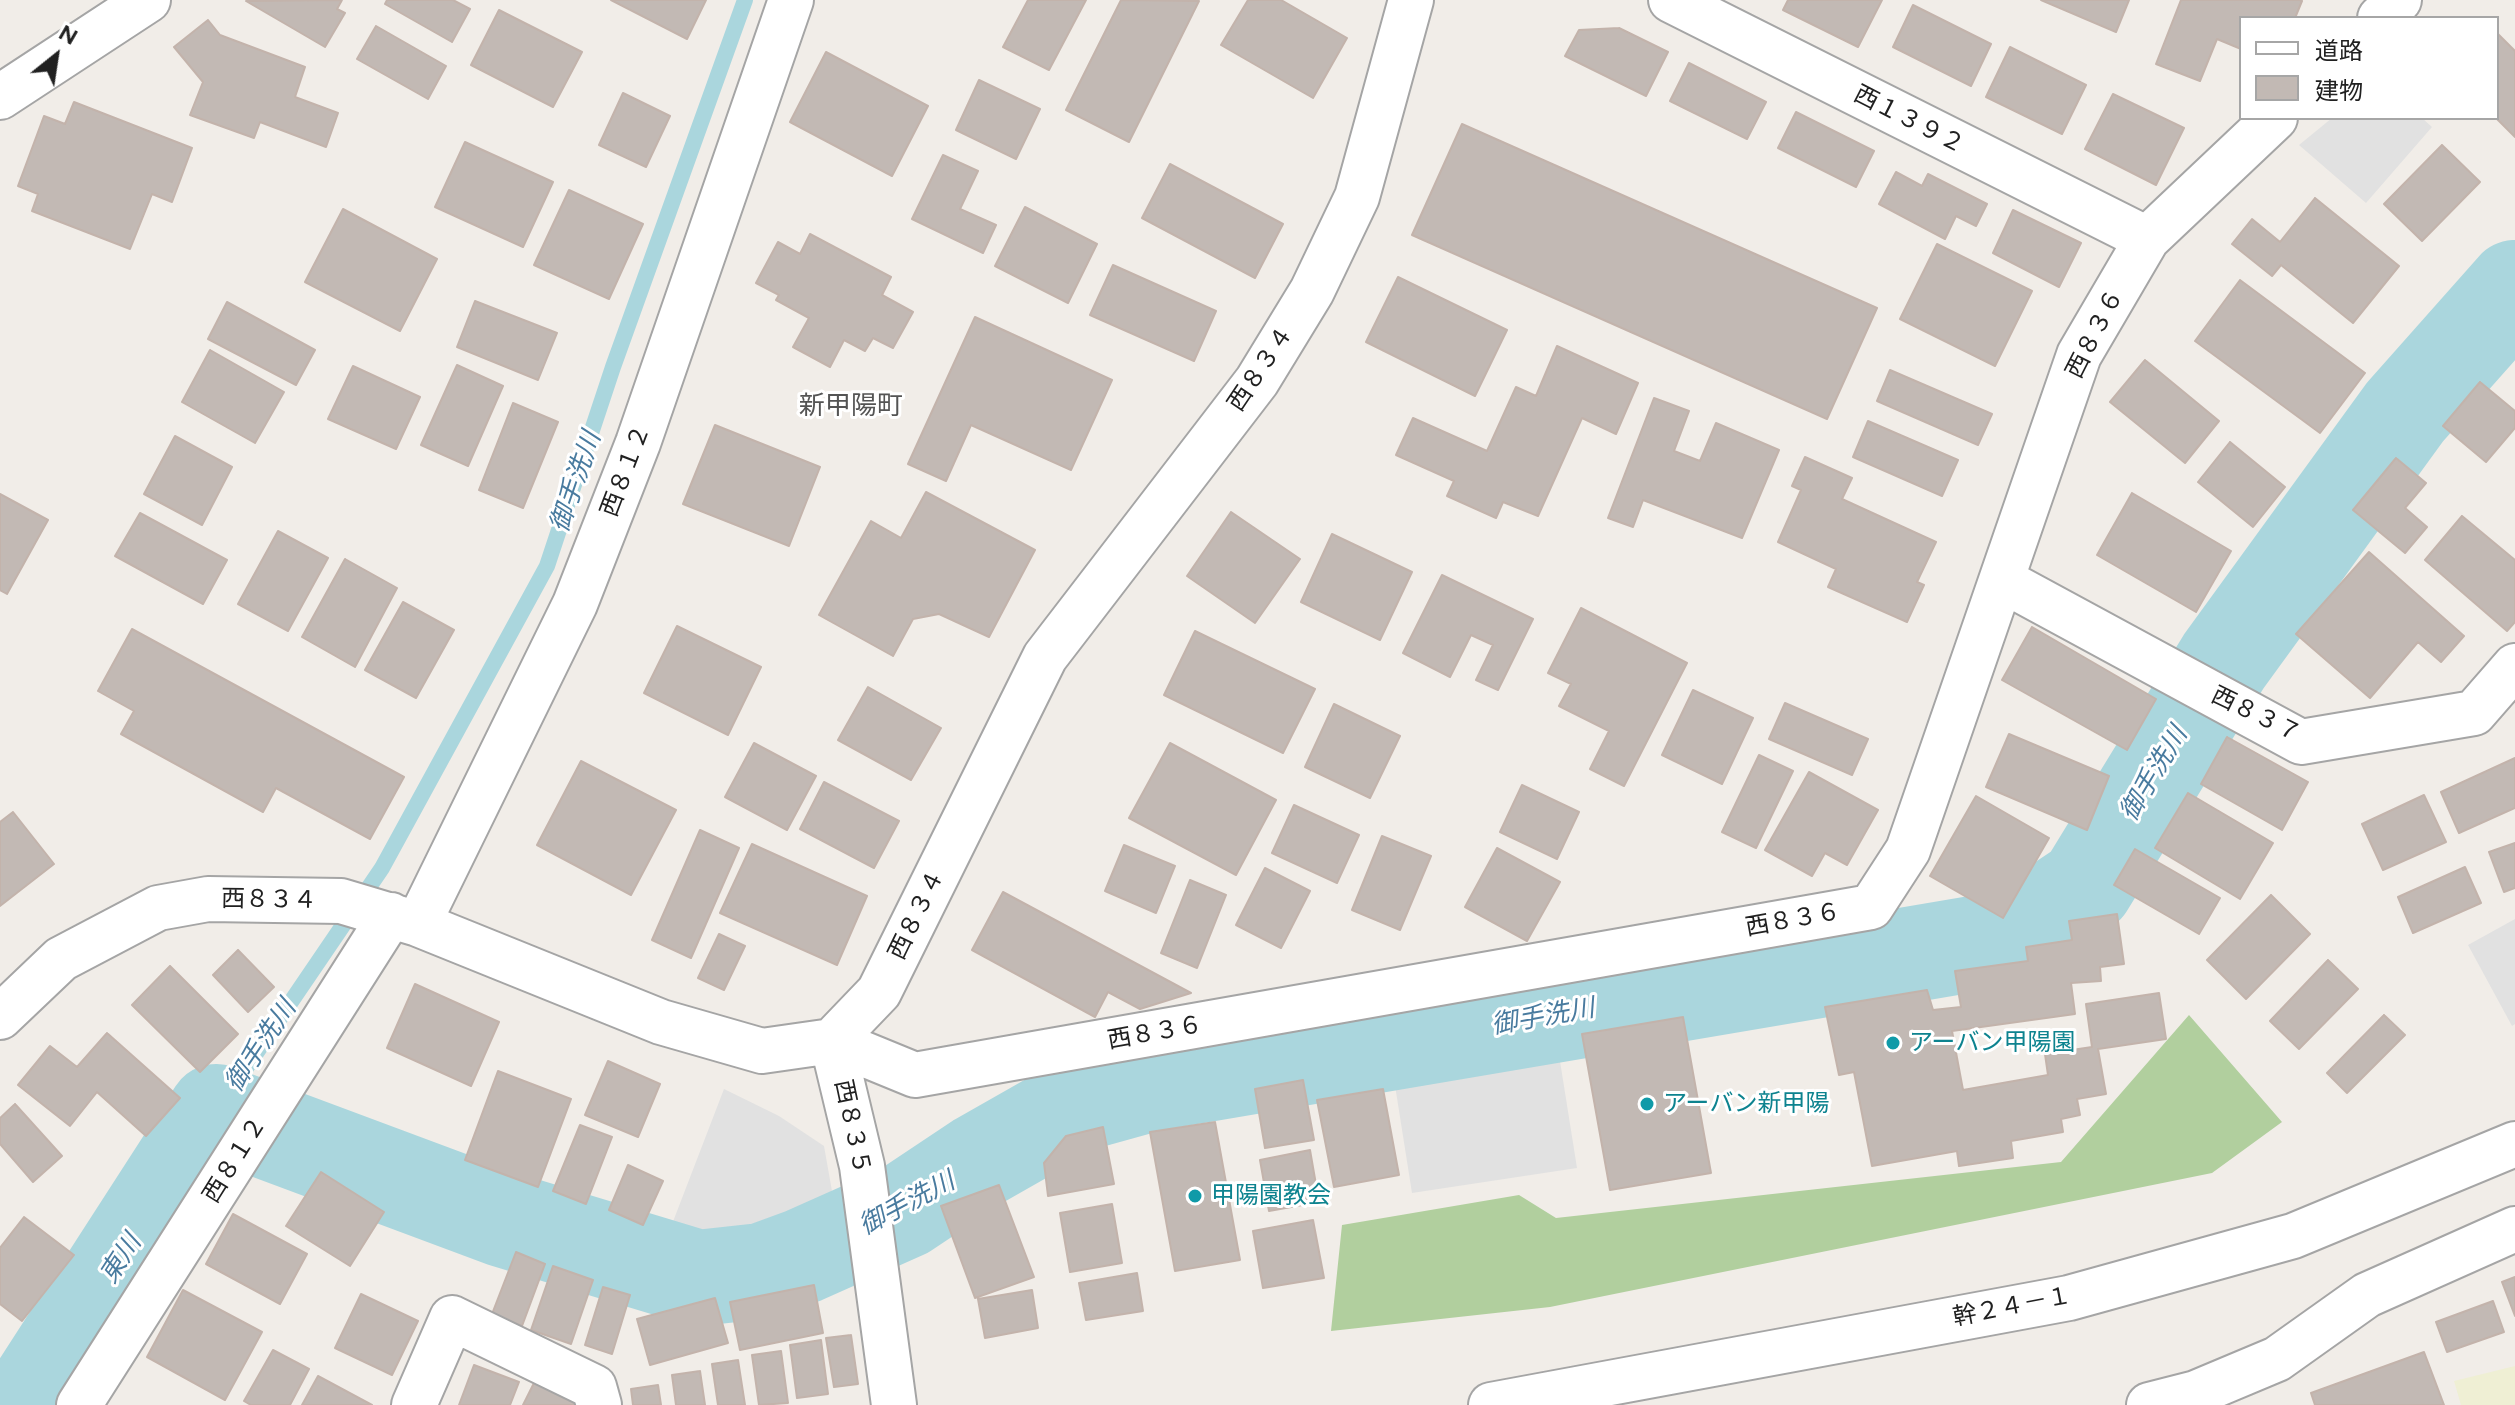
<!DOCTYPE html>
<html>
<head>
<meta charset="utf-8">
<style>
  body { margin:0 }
  #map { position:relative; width:2515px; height:1405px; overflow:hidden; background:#f1ede8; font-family:Figtree,"Noto Sans JP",sans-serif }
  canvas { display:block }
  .legend { position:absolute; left:2239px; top:16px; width:260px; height:104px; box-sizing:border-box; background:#fff; border:2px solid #a6a6a6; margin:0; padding:10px 14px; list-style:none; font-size:24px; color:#212121 }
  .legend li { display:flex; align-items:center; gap:16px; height:40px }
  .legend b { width:40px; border:2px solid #a6a6a6 }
  .north { position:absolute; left:16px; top:16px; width:80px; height:80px; -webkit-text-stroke:6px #fff; paint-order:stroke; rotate:30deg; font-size:22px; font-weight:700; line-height:32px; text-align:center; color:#212121 }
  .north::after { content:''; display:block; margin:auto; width:28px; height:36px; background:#212121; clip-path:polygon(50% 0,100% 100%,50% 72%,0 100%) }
</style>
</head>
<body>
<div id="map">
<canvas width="2515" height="1405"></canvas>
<ul class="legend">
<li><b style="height:10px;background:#fff"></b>道路</li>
<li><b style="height:22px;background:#c2b9b4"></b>建物</li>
</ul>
<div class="north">N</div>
</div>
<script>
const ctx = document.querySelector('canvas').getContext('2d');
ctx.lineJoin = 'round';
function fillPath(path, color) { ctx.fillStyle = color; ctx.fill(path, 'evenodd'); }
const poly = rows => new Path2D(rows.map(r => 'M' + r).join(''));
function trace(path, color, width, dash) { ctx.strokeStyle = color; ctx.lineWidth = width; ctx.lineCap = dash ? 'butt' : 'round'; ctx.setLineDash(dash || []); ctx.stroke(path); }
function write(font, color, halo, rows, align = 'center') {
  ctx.font = font + ' Figtree,"Noto Sans JP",sans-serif'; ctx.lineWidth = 6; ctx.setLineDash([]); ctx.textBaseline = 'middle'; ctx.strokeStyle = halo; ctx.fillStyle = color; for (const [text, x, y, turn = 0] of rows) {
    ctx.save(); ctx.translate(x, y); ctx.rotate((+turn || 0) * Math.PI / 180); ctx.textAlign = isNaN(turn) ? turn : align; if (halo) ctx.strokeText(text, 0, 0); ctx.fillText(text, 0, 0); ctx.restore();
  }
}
fillPath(poly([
  [2515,1366,2515,1405,2461,1405,2454,1381]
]), '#efefd4');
fillPath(poly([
  [2189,1015,2282,1122,2212,1173,1550,1307,1331,1331,1342,1225,1519,1195,1556,1218,2061,1162]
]), '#b1cf9e');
fillPath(poly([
  [2332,118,2422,118,2432,127,2366,203,2299,145],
  [2515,919,2515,1024,2512,1026,2468,945],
  [1556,1036,1577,1168,1412,1193,1391,1060],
  [724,1089,779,1116,824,1146,835,1208,750,1247,664,1245]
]), '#e1e1e1');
trace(poly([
  [216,1112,382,868,547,566,613,367,745,0]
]), '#aad6dd', 16);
trace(poly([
  [27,1405,216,1112,503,1219,698,1278,762,1271,803,1256,904,1211,979,1161,1081,1103,1153,1083,2008,938,2086,886,2224,661,2405,412,2515,288]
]), '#aad6dd', 96);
const building = poly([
  [342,0,337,9,345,13,325,47,246,1,342,0],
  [387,0,453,0,470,9,452,42,385,4,387,0],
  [611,0,706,0,687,39,611,0],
  [1028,0,1086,0,1049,70,1003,47,1028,0],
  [1121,0,1199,1,1129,142,1066,110,1121,0],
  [1248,0,1281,0,1347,38,1313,98,1221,45,1248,0],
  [1788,0,1882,0,1858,47,1783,10,1788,0],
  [2041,0,2129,0,2116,32,2041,0],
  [2181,0,2300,0,2302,1,2295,18,2241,18,2241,49,2217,39,2200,81,2156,64,2181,0],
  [1913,5,1991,44,1971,86,1893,47,1913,5],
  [499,10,582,52,553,107,471,65,499,10],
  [208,20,220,35,305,67,295,97,338,113,326,147,260,122,254,138,190,115,203,82,174,47,208,20],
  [376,26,446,66,428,99,357,59,376,26],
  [1619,28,1668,52,1646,96,1565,56,1579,30,1619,28],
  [2497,33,2515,51,2515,137,2496,118,2497,33],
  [2010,47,2086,85,2062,134,1986,97,2010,47],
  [826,52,928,106,892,176,790,122,826,52],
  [1689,63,1766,102,1747,139,1670,101,1689,63],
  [979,80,1040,109,1016,159,956,130,979,80],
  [623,93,670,116,646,167,599,145,623,93],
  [2113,94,2184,128,2156,185,2085,149,2113,94],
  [74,102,192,148,172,202,152,194,130,249,32,211,38,194,18,186,44,116,65,124,74,102],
  [1796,112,1874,151,1856,187,1778,148,1796,112],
  [1462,124,1877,308,1827,419,1412,235,1462,124],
  [465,142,553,182,523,247,435,207,465,142],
  [2442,145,2480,182,2422,241,2384,204,2442,145],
  [943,155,978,171,960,209,996,225,983,253,912,219,943,155],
  [1170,164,1283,224,1255,278,1142,218,1170,164],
  [1896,172,1922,186,1928,174,1987,204,1976,226,1956,216,1945,239,1879,204,1896,172],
  [569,190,643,224,609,299,534,265,569,190],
  [2315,198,2399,266,2353,323,2281,265,2272,276,2232,244,2252,219,2280,242,2315,198],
  [1025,207,1097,244,1068,303,995,266,1025,207],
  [343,209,437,259,400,331,305,282,343,209],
  [2013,210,2081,243,2059,287,1993,253,2013,210],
  [810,234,891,277,882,295,913,312,893,348,873,338,865,351,844,340,830,367,793,347,809,318,776,300,779,295,756,283,778,242,800,254,810,234],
  [1937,244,2032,291,1995,366,1900,319,1937,244],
  [1113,265,1216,311,1194,361,1090,315,1113,265],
  [1398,277,1507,330,1475,396,1366,342,1398,277],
  [2240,280,2365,373,2320,433,2195,341,2240,280],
  [475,301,557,333,538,380,457,347,475,301],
  [227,302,315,350,296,385,208,339,227,302],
  [975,317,1112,380,1071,470,971,425,946,481,908,464,975,317],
  [1557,346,1638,383,1616,434,1582,418,1538,516,1503,502,1496,518,1447,496,1454,481,1396,455,1413,418,1487,451,1516,387,1536,396,1557,346],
  [210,350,284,392,255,443,182,402,210,350],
  [2145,360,2219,421,2185,463,2110,402,2145,360],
  [457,365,503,386,468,466,421,445,457,365],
  [353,366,420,397,396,449,328,419,353,366],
  [1890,370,1992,414,1978,445,1877,401,1890,370],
  [2480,382,2515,411,2515,428,2486,462,2443,426,2480,382],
  [1654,398,1689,411,1674,451,1700,461,1716,423,1779,450,1742,538,1643,500,1633,527,1608,518,1654,398],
  [513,403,558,422,523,508,479,490,513,403],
  [1868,421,1958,460,1942,496,1853,457,1868,421],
  [715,425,820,467,789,546,683,504,715,425],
  [175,436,232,467,202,525,144,494,175,436],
  [2230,442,2285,487,2253,527,2198,482,2230,442],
  [1805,457,1852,478,1842,499,1936,542,1917,582,1924,585,1907,622,1828,587,1836,569,1778,542,1801,490,1792,486,1805,457],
  [2396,458,2426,483,2405,508,2427,527,2405,553,2353,510,2396,458],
  [926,492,1035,550,989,637,939,614,913,619,893,656,819,615,871,521,901,538,926,492],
  [2132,493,2231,551,2196,612,2097,555,2132,493],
  [0,494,48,520,7,594,0,590,0,494],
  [1231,512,1300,559,1255,623,1187,576,1231,512],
  [140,513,227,560,203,604,115,556,140,513],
  [2462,516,2515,560,2515,622,2507,631,2425,560,2462,516],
  [278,531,328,558,288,631,238,604,278,531],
  [1332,534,1412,572,1380,640,1301,602,1332,534],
  [2369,552,2464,636,2441,662,2418,642,2370,698,2296,634,2369,552],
  [345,559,397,588,355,667,302,637,345,559],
  [1442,575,1533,619,1498,690,1476,680,1493,645,1471,635,1450,677,1403,653,1442,575],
  [403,602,454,630,416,698,365,670,403,602],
  [1581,608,1687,663,1624,786,1590,769,1609,731,1559,706,1571,684,1548,673,1581,608],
  [677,626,761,667,728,735,644,693,677,626],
  [2032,627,2156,699,2127,750,2002,680,2032,627],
  [132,629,404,777,370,839,276,788,263,812,121,734,134,711,98,691,132,629],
  [1195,631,1315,689,1283,753,1164,695,1195,631],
  [868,687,941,728,911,780,838,740,868,687],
  [1693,690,1753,718,1722,784,1662,755,1693,690],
  [1785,703,1868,739,1852,775,1769,739,1785,703],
  [1334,704,1400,736,1370,798,1305,767,1334,704],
  [2009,734,2109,776,2087,830,1986,787,2009,734],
  [2227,737,2308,782,2282,830,2201,784,2227,737],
  [754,743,816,776,787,830,725,797,754,743],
  [1170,743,1276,800,1236,875,1129,818,1170,743],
  [1759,755,1793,771,1756,848,1722,832,1759,755],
  [2515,758,2515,808,2459,833,2441,792,2515,758],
  [581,761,676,810,631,895,537,845,581,761],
  [1809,772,1878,810,1847,865,1825,853,1812,876,1765,850,1809,772],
  [824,782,899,821,874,868,800,829,824,782],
  [1522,785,1579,812,1557,859,1500,832,1522,785],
  [2188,793,2273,843,2240,899,2155,848,2188,793],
  [2424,795,2446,842,2383,870,2362,824,2424,795],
  [1976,796,2049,838,2003,918,1930,876,1976,796],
  [1294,805,1359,835,1337,883,1272,853,1294,805],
  [13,812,54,864,0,906,0,822,13,812],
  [700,830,739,848,691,958,652,940,700,830],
  [1382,836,1431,856,1400,930,1352,910,1382,836],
  [2515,843,2515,888,2504,892,2489,852,2515,843],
  [752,844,867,896,837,965,720,913,752,844],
  [1124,845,1175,866,1156,913,1105,891,1124,845],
  [1497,848,1560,882,1527,941,1465,907,1497,848],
  [2135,849,2220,898,2199,934,2114,885,2135,849],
  [2465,867,2481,903,2413,933,2398,897,2465,867],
  [1265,868,1310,891,1281,948,1236,925,1265,868],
  [1190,880,1226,895,1197,968,1161,953,1190,880],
  [1003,892,1191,993,1140,1009,1108,992,1095,1017,972,950,1003,892],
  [2271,895,2310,934,2246,999,2207,960,2271,895],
  [2117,914,2124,964,2100,967,2101,981,2071,983,2075,1014,1952,1031,1963,1090,2048,1075,2045,1054,2092,1047,2086,1004,2159,993,2166,1039,2098,1049,2106,1094,2077,1099,2080,1115,2061,1119,2063,1132,2011,1141,2013,1158,1959,1166,1957,1151,1872,1166,1854,1072,1839,1075,1825,1007,1927,990,1933,1010,1961,1007,1955,971,2028,961,2026,947,2072,940,2069,921,2117,914],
  [719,934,745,946,724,990,698,978,719,934],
  [238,950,274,987,248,1012,213,975,238,950],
  [2328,960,2358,989,2299,1049,2270,1021,2328,960],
  [170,966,238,1034,200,1072,132,1005,170,966],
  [415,984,499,1022,471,1086,387,1048,415,984],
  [2384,1015,2405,1035,2347,1093,2327,1073,2384,1015],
  [1683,1017,1711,1173,1610,1190,1582,1034,1683,1017],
  [107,1033,180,1098,146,1136,97,1092,70,1126,18,1085,50,1046,77,1067,107,1033],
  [608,1061,660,1084,638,1137,585,1115,608,1061],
  [498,1071,571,1099,538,1187,465,1160,498,1071],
  [1303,1080,1314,1140,1265,1148,1255,1089,1303,1080],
  [1383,1089,1399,1175,1334,1187,1317,1100,1383,1089],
  [15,1104,62,1156,33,1182,0,1144,0,1118,15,1104],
  [1215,1122,1240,1260,1175,1271,1150,1132,1215,1122],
  [580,1125,612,1137,586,1204,553,1191,580,1125],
  [1103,1127,1114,1184,1048,1196,1044,1163,1066,1136,1103,1127],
  [1310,1150,1319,1202,1269,1211,1260,1160,1310,1150],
  [628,1165,663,1181,643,1225,609,1210,628,1165],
  [321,1172,384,1212,350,1266,286,1226,321,1172],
  [999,1185,1034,1277,975,1298,941,1206,999,1185],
  [1112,1204,1122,1263,1070,1272,1060,1213,1112,1204],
  [233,1214,307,1254,280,1304,206,1264,233,1214],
  [24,1217,74,1255,22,1321,0,1304,0,1248,24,1217],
  [1313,1220,1324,1278,1263,1288,1253,1231,1313,1220],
  [516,1252,545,1264,522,1326,492,1314,516,1252],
  [553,1266,593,1280,571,1344,531,1330,553,1266],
  [1137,1273,1143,1311,1086,1320,1079,1283,1137,1273],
  [2515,1277,2515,1316,2502,1282,2515,1277],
  [814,1285,823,1333,740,1350,730,1302,814,1285],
  [603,1287,630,1295,612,1354,585,1345,603,1287],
  [183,1290,262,1332,225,1400,147,1357,183,1290],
  [1032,1290,1038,1328,985,1338,978,1299,1032,1290],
  [361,1294,418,1321,392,1375,335,1348,361,1294],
  [715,1298,728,1343,650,1365,637,1319,715,1298],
  [2493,1301,2504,1332,2447,1352,2436,1322,2493,1301],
  [851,1335,858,1384,834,1387,826,1338,851,1335],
  [821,1340,828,1394,797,1398,790,1345,821,1340],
  [273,1350,309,1369,290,1405,251,1405,244,1401,273,1350],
  [781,1351,788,1403,759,1405,752,1355,781,1351],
  [2424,1352,2444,1405,2315,1405,2311,1393,2424,1352],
  [738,1360,745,1405,718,1405,712,1364,738,1360],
  [474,1365,519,1382,510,1405,459,1405,474,1365],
  [700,1371,705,1405,676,1405,672,1375,700,1371],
  [318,1376,372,1405,302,1405,318,1376],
  [534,1383,583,1405,523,1405,534,1383],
  [658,1385,661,1405,633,1405,631,1389,658,1385]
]);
fillPath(building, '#c2b9b4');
trace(building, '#c3b3ab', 2);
const minor = poly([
  [1671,0,2147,239],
  [2380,18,2399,0],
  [0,97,148,0],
  [2002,580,2301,742,2474,713,2515,666],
  [418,924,575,604,638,443,791,0],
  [0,1017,61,959,158,908,208,899,341,901,418,924,661,1022,762,1051,832,1041,879,992,1045,657,1257,381,1312,291,1357,197,1411,0],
  [832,1041,915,1075,1871,907,1908,850,2079,355,2147,239,2275,118],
  [832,1041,862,1166,894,1405],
  [79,1405,391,915],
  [414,1405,452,1318,594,1387,599,1405],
  [1491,1405,2069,1298,2293,1236,2515,1144],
  [2149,1405,2196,1393,2277,1359,2367,1295,2515,1229]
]);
trace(minor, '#a5a5a5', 48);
trace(minor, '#fff', 44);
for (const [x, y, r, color] of [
  [1893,1043,8,"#0f9aa8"],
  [1647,1104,8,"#0f9aa8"],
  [1195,1196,8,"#0f9aa8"]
]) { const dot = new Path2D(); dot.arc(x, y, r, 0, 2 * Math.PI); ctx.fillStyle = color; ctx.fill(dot); trace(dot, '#fff', 3); }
write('24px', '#212121', '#fff', [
  ["西１３９２",1909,120,27],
  ["西８３６",2095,334,-63],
  ["西８３４",1261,369,-56],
  ["西８１２",626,471,-69],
  ["西８３７",2256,715,26],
  ["西８３４",269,900,1],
  ["西８３４",917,915,-64],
  ["西８３６",1793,920,-10],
  ["西８３６",1155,1033,-10],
  ["西８３５",852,1127,78],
  ["西８１２",235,1160,-58],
  ["幹２４－１",2012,1307,-11]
]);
write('24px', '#0d838f', '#fff', [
  ["アーバン甲陽園",1909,1043],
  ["アーバン新甲陽",1663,1104],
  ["甲陽園教会",1211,1196]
], 'left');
write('26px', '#545454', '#fff', [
  ["新甲陽町",851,406]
]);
write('italic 26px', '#497b9f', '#fff', [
  ["御手洗川",576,482,-71],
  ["御手洗川",2154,774,-59],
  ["御手洗川",1543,1017,-10],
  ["御手洗川",261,1046,-56],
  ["御手洗川",907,1204,-28],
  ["東川",121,1259,-57]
]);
</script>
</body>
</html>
